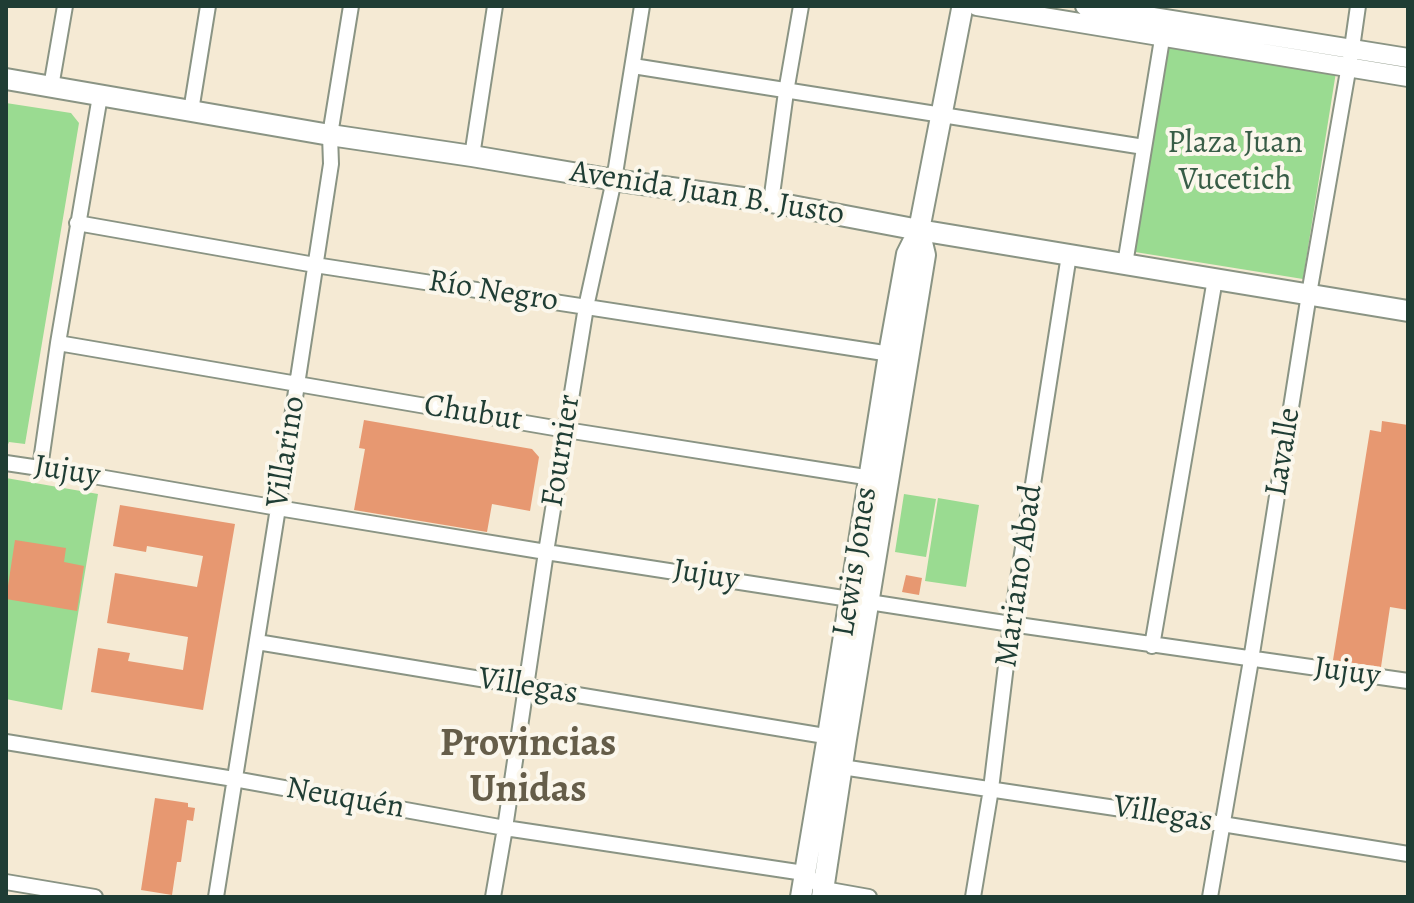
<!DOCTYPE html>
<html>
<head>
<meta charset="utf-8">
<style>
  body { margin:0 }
  #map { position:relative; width:1414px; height:903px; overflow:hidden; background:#f5ead4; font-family:Alegreya,serif }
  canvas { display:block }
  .frame { position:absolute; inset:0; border:8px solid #1f3d34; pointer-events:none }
</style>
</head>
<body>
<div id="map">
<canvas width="1414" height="903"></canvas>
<div class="frame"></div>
</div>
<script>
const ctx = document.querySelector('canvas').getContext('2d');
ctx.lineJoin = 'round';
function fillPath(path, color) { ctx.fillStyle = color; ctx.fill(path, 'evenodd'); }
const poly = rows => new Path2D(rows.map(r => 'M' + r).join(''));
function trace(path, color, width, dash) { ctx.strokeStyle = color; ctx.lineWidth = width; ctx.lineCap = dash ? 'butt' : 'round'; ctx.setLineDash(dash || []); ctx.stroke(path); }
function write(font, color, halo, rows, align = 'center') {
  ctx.font = font + ' Alegreya,serif'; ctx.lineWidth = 8; ctx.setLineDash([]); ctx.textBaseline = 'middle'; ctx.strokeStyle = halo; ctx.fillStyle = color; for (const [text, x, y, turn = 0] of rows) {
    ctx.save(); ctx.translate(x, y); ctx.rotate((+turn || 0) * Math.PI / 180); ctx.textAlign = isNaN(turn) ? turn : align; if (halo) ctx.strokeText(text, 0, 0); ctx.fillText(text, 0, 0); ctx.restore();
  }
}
fillPath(poly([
  [1168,46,1336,72,1303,279,1135,252],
  [6,103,71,113,79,123,25,444,9,442,6,449],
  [6,478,98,494,62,710,6,699],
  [904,494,936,499,926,557,895,552],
  [938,498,979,505,966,587,925,581]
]), '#9adb91');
fillPath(poly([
  [364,420,532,449,539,457,530,511,492,504,487,532,354,510,365,449,359,448],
  [1382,421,1408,425,1408,610,1390,607,1381,667,1333,660,1370,430,1381,432],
  [120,505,235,524,203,710,91,692,98,648,130,653,128,661,183,670,188,637,107,623,115,573,197,587,203,556,147,546,146,552,113,546],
  [15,540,66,548,64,562,84,566,77,611,6,599],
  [906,575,922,578,919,595,902,592],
  [155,798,188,803,188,807,195,808,193,821,187,820,181,862,177,862,172,895,141,890]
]), '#e79871');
const minor = poly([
  [633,66,1144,147],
  [51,87,65,6],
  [191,111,208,6],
  [472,156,495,6],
  [771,202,786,92,801,6],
  [77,223,315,265,897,355],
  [1125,264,1164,27],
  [58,343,566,430,878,479],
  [6,463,93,476,278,508,546,552,1011,624,1408,681],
  [40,468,58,343,100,96],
  [257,642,837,738],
  [1152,646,1215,279],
  [6,742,234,779,505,828,804,873,824,889,869,897],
  [835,766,1222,824,1408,854],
  [6,882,95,897],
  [216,897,278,508,331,164,330,135,351,6],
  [493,897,505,828,546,552,586,307,614,180,642,6],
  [973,897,991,789,1011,624,1069,255],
  [1210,897,1251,660,1309,294,1352,48,1358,6]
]);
const tertiary = poly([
  [977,6,1408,77],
  [1085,6,1408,58]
]);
const secondary = poly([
  [6,79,330,135,472,156,614,180,771,202,919,230,1408,311],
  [801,897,828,736,889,354,907,254,919,230,962,9],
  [822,897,846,739,925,255,919,230]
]);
trace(minor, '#8a9484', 18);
trace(tertiary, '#8a9484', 22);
trace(secondary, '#8a9484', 24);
trace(minor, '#fff', 14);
trace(tertiary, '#fff', 18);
trace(secondary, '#fff', 20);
write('32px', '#385d47', '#fbf7ec', [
  ["Plaza Juan",1235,144],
  ["Vucetich",1235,181]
]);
write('32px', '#1f3d34', '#fbf7ec', [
  ["Avenida Juan B. Justo",707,194,9],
  ["Río Negro",493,292,9],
  ["Chubut",473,414,9],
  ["Fournier",562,451,-81],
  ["Villarino",287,452,-81],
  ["Lavalle",1284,452,-81],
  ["Jujuy",67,472,9],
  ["Lewis Jones",856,562,-81],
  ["Jujuy",706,576,9],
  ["Mariano Abad",1020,576,-82],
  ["Jujuy",1347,673,8],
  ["Villegas",528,687,9],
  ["Neuquén",345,799,10],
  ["Villegas",1163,815,9]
]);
write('bold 40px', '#655d49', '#fbf7ec', [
  ["Provincias",528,745],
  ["Unidas",528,791]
]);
</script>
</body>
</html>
